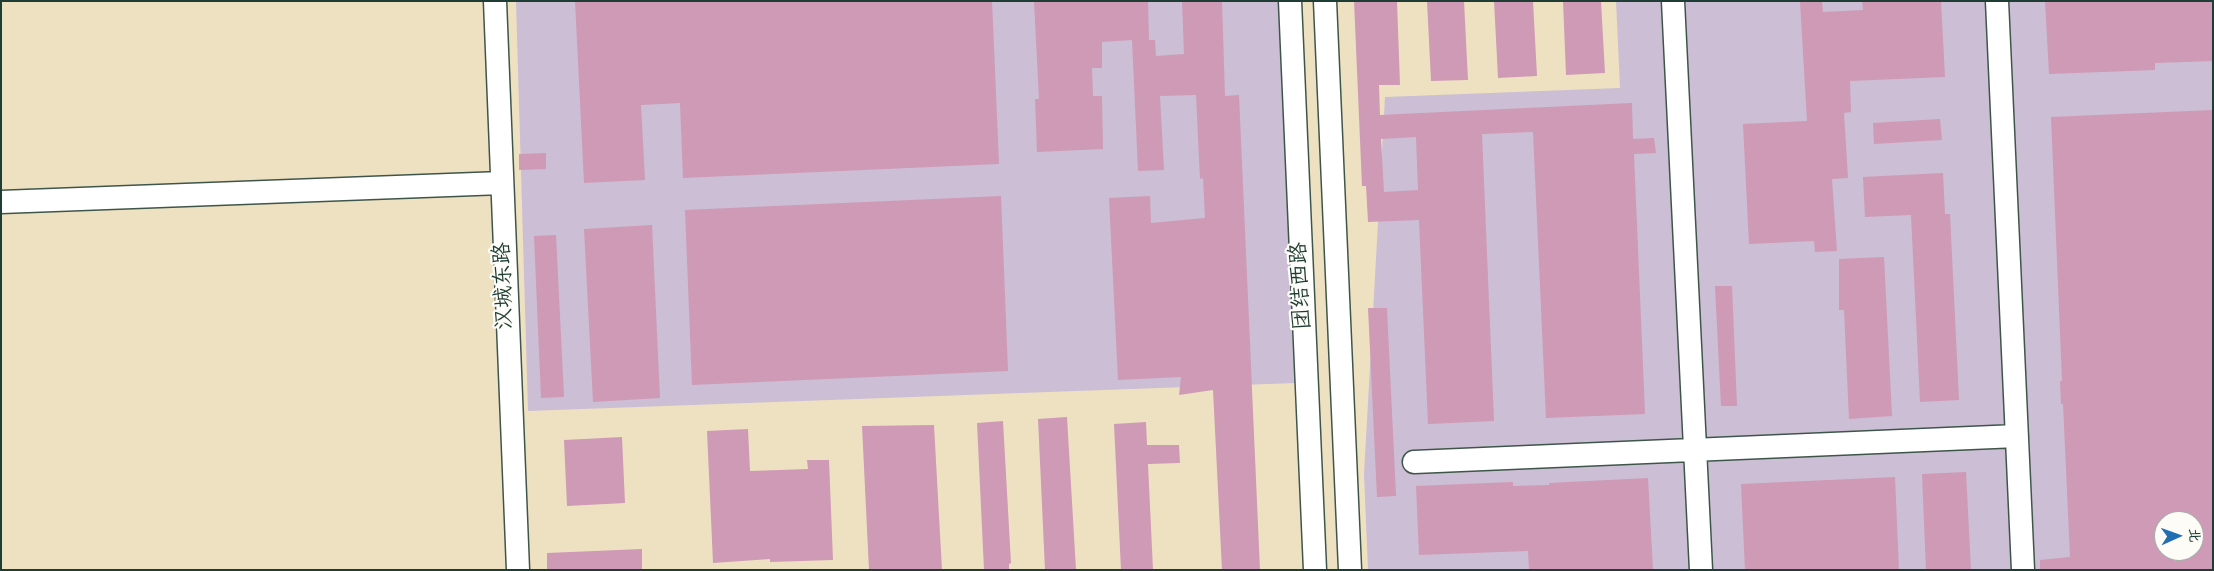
<!DOCTYPE html>
<html>
<head>
<meta charset="utf-8">
<style>
  body { margin:0 }
  #map { position:relative; width:2214px; height:571px; overflow:hidden; background:#eee1c1; font-family:"Indie Flower","LXGW WenKai TC",sans-serif }
  canvas { display:block }
  .frame { position:absolute; inset:0; border:2px solid #1f3d34; pointer-events:none }
  .north { position:absolute; left:2154px; top:511px; width:50px; height:50px; box-sizing:border-box; background:#fdfcf7; border:1px solid #a4b0a9; border-radius:50%; rotate:88deg; font-size:14px; font-weight:700; line-height:20px; text-align:center; color:#1f3d34 }
  .north::after { content:''; display:block; margin:auto; width:18px; height:22px; background:#1f6fb2; clip-path:polygon(50% 0,100% 100%,50% 72%,0 100%) }
</style>
</head>
<body>
<div id="map">
<canvas width="2214" height="571"></canvas>
<div class="frame"></div>
<div class="north">北</div>
</div>
<script>
const ctx = document.querySelector('canvas').getContext('2d');
ctx.lineJoin = 'round';
function fillPath(path, color) { ctx.fillStyle = color; ctx.fill(path, 'evenodd'); }
const poly = rows => new Path2D(rows.map(r => 'M' + r).join(''));
function trace(path, color, width, dash) { ctx.strokeStyle = color; ctx.lineWidth = width; ctx.lineCap = dash ? 'butt' : 'round'; ctx.setLineDash(dash || []); ctx.stroke(path); }
function write(font, color, halo, rows, align = 'center') {
  ctx.font = font + ' "Indie Flower","LXGW WenKai TC",sans-serif'; ctx.lineWidth = 4.5; ctx.setLineDash([]); ctx.textBaseline = 'middle'; ctx.strokeStyle = halo; ctx.fillStyle = color; for (const [text, x, y, turn = 0] of rows) {
    ctx.save(); ctx.translate(x, y); ctx.rotate((+turn || 0) * Math.PI / 180); ctx.textAlign = isNaN(turn) ? turn : align; if (halo) ctx.strokeText(text, 0, 0); ctx.fillText(text, 0, 0); ctx.restore();
  }
}
fillPath(poly([
  [516,1,1279,1,1296,383,528,411],
  [1616,1,2213,1,2213,570,1368,570,1364,474,1385,97,1620,88],
  [2164,521,2194,521,2194,551,2164,551]
]), '#ccbed4');
fillPath(poly([
  [575,1,992,1,999,164,683,178,680,103,641,105,645,180,584,183],
  [1034,1,1148,1,1149,40,1155,40,1156,56,1184,54,1182,1,1222,1,1225,96,1239,95,1260,570,1222,570,1213,390,1179,395,1181,377,1118,380,1109,198,1150,196,1151,223,1205,218,1203,178,1200,179,1196,95,1160,96,1164,170,1138,171,1132,40,1102,42,1102,68,1092,68,1093,96,1102,96,1103,149,1037,152,1035,99,1039,99],
  [1354,1,1397,1,1400,85,1379,85,1380,115,1632,103,1633,139,1654,138,1656,153,1634,154,1645,414,1546,418,1533,132,1482,134,1494,421,1428,424,1419,220,1368,222,1366,186,1362,186],
  [1416,137,1418,190,1384,192,1381,139],
  [1427,1,1464,1,1468,80,1431,81],
  [1494,1,1533,1,1537,76,1498,78],
  [1563,1,1601,1,1605,73,1566,75],
  [1800,1,1822,1,1823,12,1863,10,1862,1,1941,1,1945,77,1850,81,1851,112,1844,113,1848,178,1832,179,1837,251,1815,252,1814,241,1749,244,1743,124,1807,121],
  [2045,1,2213,1,2213,61,2155,63,2155,70,2049,74],
  [2213,110,2213,570,2040,570,2040,560,2070,557,2063,404,2061,404,2060,381,2062,381,2051,117],
  [2164,521,2194,521,2194,551,2164,551],
  [1940,119,1942,140,1874,144,1873,123],
  [546,153,546,169,519,170,519,154],
  [1943,173,1945,214,1950,214,1959,400,1920,402,1911,215,1865,217,1863,177],
  [1001,196,1008,371,692,385,685,210],
  [652,225,660,398,593,402,584,229],
  [556,235,564,397,541,398,534,236],
  [1884,257,1892,416,1849,419,1844,310,1839,310,1839,259],
  [1715,286,1732,286,1737,406,1721,406],
  [1368,308,1387,308,1396,496,1377,497],
  [1067,417,1076,570,1045,570,1038,419],
  [1003,421,1011,563,1009,564,1009,570,984,570,977,423],
  [1146,422,1147,445,1179,445,1180,463,1148,464,1153,570,1121,570,1114,424],
  [934,425,942,570,869,570,862,426],
  [748,429,750,471,808,469,807,460,829,460,833,560,770,562,770,559,713,563,707,431],
  [622,437,625,503,567,506,564,440],
  [1966,472,1971,570,1926,570,1922,474],
  [1895,477,1899,570,1745,570,1741,484],
  [1648,478,1653,570,1529,570,1528,551,1419,555,1416,486,1513,482,1513,486,1549,485,1549,483],
  [642,549,642,570,547,570,547,553]
]), '#ce9ab6');
const minor = poly([
  [495,1,518,570],
  [1290,1,1315,570],
  [1325,1,1350,570],
  [1673,1,1701,570],
  [1997,1,2023,570],
  [1,202,502,183],
  [1414,462,2017,436]
]);
trace(minor, '#3e5649', 25);
trace(minor, '#fff', 22);
write('22px', '#1f3d34', '#fdfcf7', [
  ["汉城东路",506,286,-92],
  ["团结西路",1303,286,-93]
]);
</script>
</body>
</html>
